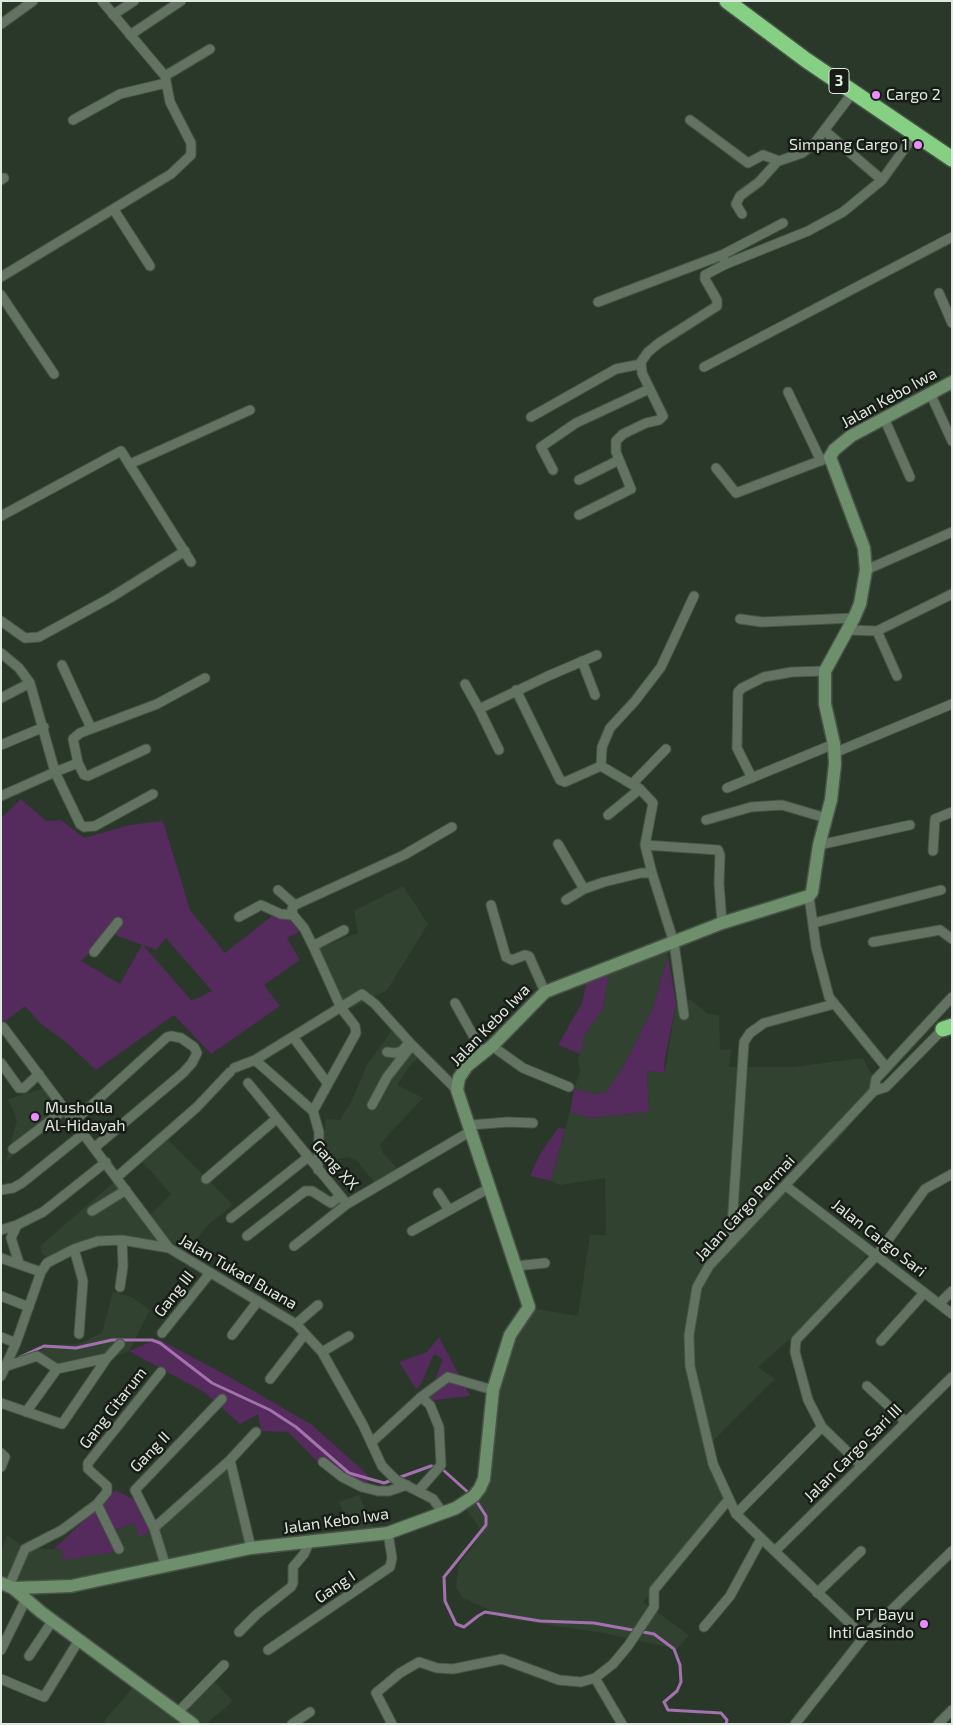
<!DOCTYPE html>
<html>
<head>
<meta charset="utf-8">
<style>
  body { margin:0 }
  #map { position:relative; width:953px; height:1725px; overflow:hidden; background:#2a3829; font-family:"Exo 2",sans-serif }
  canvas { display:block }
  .frame { position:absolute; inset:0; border:2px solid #e0e9e0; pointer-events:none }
</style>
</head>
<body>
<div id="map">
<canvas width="953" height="1725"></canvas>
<div class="frame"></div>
</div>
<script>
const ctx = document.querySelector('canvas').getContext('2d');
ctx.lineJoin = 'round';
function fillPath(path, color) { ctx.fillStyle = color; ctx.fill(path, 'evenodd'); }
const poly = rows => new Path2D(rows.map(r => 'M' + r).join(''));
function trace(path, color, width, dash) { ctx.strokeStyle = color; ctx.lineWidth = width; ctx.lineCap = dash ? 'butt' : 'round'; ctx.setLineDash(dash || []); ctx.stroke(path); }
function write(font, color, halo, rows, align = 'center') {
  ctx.font = font + ' "Exo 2",sans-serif'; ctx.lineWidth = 5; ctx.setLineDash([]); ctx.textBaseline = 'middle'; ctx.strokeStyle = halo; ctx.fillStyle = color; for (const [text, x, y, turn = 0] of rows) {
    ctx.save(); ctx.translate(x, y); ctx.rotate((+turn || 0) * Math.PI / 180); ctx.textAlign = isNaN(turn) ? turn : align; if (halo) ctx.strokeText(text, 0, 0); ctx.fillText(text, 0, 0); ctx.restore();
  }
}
fillPath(poly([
  [403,886,428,924,387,990,346,1011,316,949,358,933,354,911],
  [666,948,668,956,653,1008,622,1069,606,1092,596,1094,574,1089,580,1071,578,1061,585,1034,603,1009,609,972],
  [691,1000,708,1014,719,1015,720,1050,731,1049,729,1067,793,1067,863,1058,879,1090,835,1143,791,1183,869,1251,830,1303,758,1367,775,1379,711,1443,727,1500,643,1602,689,1635,677,1649,603,1633,510,1619,463,1598,456,1587,459,1564,474,1545,481,1530,463,1505,487,1482,494,1392,508,1349,530,1308,578,1316,590,1235,606,1235,605,1178,560,1185,551,1181,570,1112,590,1118,649,1112,647,1071,665,1072,676,1003],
  [394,1028,422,1054,407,1069,397,1085,423,1098,380,1144,383,1153,405,1177,381,1190,356,1160,347,1157,321,1164,326,1119,340,1120,351,1102,367,1065],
  [49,1085,48,1096,62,1113,45,1126,6,1162,17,1120,8,1099,45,1088],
  [168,1140,233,1205,209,1224,180,1260,164,1248,122,1239,86,1249,56,1264,42,1254,40,1246,120,1177,149,1216,171,1194,139,1158],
  [113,1292,132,1297,150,1310,129,1351,88,1368,61,1371,27,1359,51,1345,79,1344,102,1333],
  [228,1462,250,1551,164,1569,1,1588,1,1553,7,1535,24,1547,63,1550,63,1560,109,1534,133,1523,141,1537],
  [359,1495,377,1537,357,1541,339,1502],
  [211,1678,233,1701,206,1724,107,1724,104,1721,135,1685,174,1711]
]), '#314330');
fillPath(poly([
  [21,799,46,821,61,820,84,838,129,825,163,821,190,910,225,953,277,912,292,905,302,930,287,938,300,960,264,985,280,1006,211,1054,174,1015,96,1070,67,1043,39,1022,25,1006,1,1024,1,818],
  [110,933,142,945,120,984,81,961],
  [166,938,212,991,192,1001,143,945,156,950],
  [668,956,676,1003,664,1064,665,1073,647,1071,649,1112,590,1118,570,1112,574,1089,596,1094,606,1092,622,1069,653,1008],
  [609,972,603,1009,585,1034,580,1054,558,1045,582,1003,587,980],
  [558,1128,565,1129,551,1181,530,1176,540,1154],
  [439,1337,470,1396,427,1401,443,1359,434,1354,421,1384,416,1389,399,1362,427,1352],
  [158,1339,228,1376,312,1425,367,1474,368,1486,320,1464,288,1432,261,1431,258,1414,240,1424,204,1392,129,1351],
  [116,1490,136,1501,153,1527,141,1538,133,1523,109,1533,118,1551,63,1560,63,1550,54,1549]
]), '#542b5c');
trace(poly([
  [20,1357,44,1346,76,1348,112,1340,152,1340,160,1343,212,1383,270,1410,296,1427,349,1473,384,1483,431,1466,441,1468,471,1495],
  [475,1499,486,1516,486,1525,444,1577,445,1601,456,1624,464,1627,478,1616,485,1612,540,1621,594,1623,654,1634,674,1649,680,1665,681,1682,677,1691,664,1702,668,1710,721,1713,727,1720,726,1724]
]), '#a470af', 3);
const street = poly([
  [113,15,134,1],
  [1,24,33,1],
  [130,35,181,1],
  [165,76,210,49],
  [73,120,120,94,166,83],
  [690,120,748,163,763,155,779,161,802,153,813,145,854,91],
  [825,131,882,180],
  [1,180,4,178],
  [114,210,150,266],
  [742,214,736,204,740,196,759,182,777,162],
  [722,255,783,223],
  [1,277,171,174,191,155,191,143,170,102,165,76,102,1],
  [939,293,952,323],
  [1,295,54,374],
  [598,302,722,255,726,264],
  [704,367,952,237],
  [788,392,821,461],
  [930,393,952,441],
  [531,417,616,369,641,364],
  [884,418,910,477],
  [130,464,250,410],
  [716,468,736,493,830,457],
  [553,470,541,447,576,423,649,389],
  [579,480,619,460],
  [579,515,631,489,616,452,616,441,623,434,646,423,659,420,663,416,642,373,641,362,648,352,659,343,717,306,717,300,705,279,705,275,726,264,808,231,843,212,882,180,915,134],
  [1,516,121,451,191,562],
  [866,570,952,532],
  [740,619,762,622,854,618],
  [1,621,25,638,39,637,110,598,185,551],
  [849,630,877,631,952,594],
  [877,631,897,676],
  [1,653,19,668,30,683,55,772,1,796],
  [582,661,595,695],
  [62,665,91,728],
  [465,684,479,709],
  [516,690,560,780,565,782,601,766],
  [1,698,30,683],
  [1,745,44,727],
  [499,750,479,709,548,676,597,655],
  [834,753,952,704],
  [78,763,84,775,88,776,146,749],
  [601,766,640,789,653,803,645,845,652,873,674,943,684,1015],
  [601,766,602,747,610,728,635,701,661,667,694,596],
  [752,778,737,748,738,692,742,688,764,677,792,672,825,671],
  [632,784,666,749],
  [727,788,834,744],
  [153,794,95,826,84,827,80,824,55,772,78,763,73,739,80,733,157,704,205,678],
  [608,815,640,789],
  [706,820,751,807,782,805,826,818],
  [558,844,584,889],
  [645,845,718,850,720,855,719,883,722,923],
  [819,845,910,825],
  [933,851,935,819,952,812],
  [278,890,295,905],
  [809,896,816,947,829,997,886,1067],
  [566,900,584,889,604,882,641,873,652,873],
  [491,905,506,957,512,960,525,955,529,956,545,992],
  [239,917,261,905,281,914,293,915],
  [814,923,941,890],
  [873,942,940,930,952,939],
  [313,946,304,928,293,915,292,909,295,905,404,855,452,827],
  [94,952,118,922],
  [455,1003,483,1053],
  [3,1027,169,1248],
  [293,1037,328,1084],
  [492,1046,523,1068,569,1087],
  [387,1052,395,1053,402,1051,406,1046],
  [255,1060,362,994,375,1004,412,1045,457,1090],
  [1,1063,19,1088,24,1088,39,1074],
  [234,1068,255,1060,313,1111,319,1132,318,1170],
  [248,1083,347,1204,471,1131],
  [874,1091,876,1079,952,997],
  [372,1105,387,1077,412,1045],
  [313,1111,356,1033,355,1026,341,1008,313,946,344,930],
  [73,1122,167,1037,171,1036,181,1038,194,1047,197,1053,192,1063,183,1073,94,1148],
  [470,1125,508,1122,533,1123],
  [13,1149,64,1110],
  [117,1177,197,1107,230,1072],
  [206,1179,276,1119],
  [786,1186,952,1314],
  [1,1190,13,1188,22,1183,83,1134],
  [438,1193,449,1210],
  [92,1211,126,1190],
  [231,1218,307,1158],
  [17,1225,11,1238,19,1263],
  [1,1230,17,1225,43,1212,106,1162],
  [412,1231,491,1187],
  [247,1236,305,1191,312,1191,331,1203,340,1196],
  [731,1241,744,1042,750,1033,764,1023,834,1004],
  [294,1246,347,1204],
  [74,1249,83,1281,79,1334],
  [1,1258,41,1272],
  [516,1266,545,1263],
  [120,1287,123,1266,122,1240],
  [1,1296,29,1307],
  [939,1304,952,1291],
  [296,1324,318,1305],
  [162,1333,210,1273],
  [232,1335,258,1301],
  [1,1337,16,1343],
  [881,1341,924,1293],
  [322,1352,349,1336],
  [7,1366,37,1356,57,1369,107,1358,120,1344],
  [1,1376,16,1343,41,1272,47,1263,74,1249,98,1241,122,1240,169,1248,296,1324,322,1352,363,1425,382,1466,396,1480,433,1499,443,1513],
  [270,1379,305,1334],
  [867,1386,906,1422],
  [1,1403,62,1424,107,1358],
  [26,1412,57,1369],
  [822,1427,808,1400,795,1352,796,1340,877,1255,925,1189,952,1174],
  [371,1443,421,1397,448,1377,493,1390],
  [1,1453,5,1457,1,1467],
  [230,1460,251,1548],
  [323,1462,342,1477,362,1487,378,1491,389,1491,407,1485],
  [419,1490,441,1465,439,1427,430,1405,421,1397],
  [97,1504,119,1549],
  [736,1514,822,1427,862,1466],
  [154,1528,230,1460,256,1432],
  [775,1551,952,1377],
  [165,1564,154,1528,135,1490,222,1399],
  [9,1586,25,1549,62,1530,97,1504,107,1492,107,1486,88,1469,88,1463,161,1372],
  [817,1593,861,1551],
  [704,1627,730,1596,761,1539],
  [239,1632,257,1614,291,1587,293,1583,293,1567,304,1554,309,1543],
  [864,1637,736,1514,713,1464,690,1366,689,1335,697,1287,709,1266,874,1091,886,1087,945,1027],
  [1,1650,26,1599],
  [268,1650,390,1567,392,1558,388,1533],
  [29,1656,53,1620],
  [595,1678,622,1724],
  [1,1679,44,1697,79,1640],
  [178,1712,224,1665],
  [292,1724,310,1712],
  [392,1724,376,1693,400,1673,419,1662,437,1668,453,1669,502,1659,559,1680,581,1682,595,1678,613,1664,628,1646,654,1607,654,1590,729,1499],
  [795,1724,864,1637,952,1551],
  [938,1724,952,1710]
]);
const secondary = poly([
  [1,1583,13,1588,41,1612,193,1724],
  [13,1588,71,1586,251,1548,388,1533,456,1508,474,1496,480,1488,484,1479,493,1390,510,1335,529,1307,457,1090,459,1078,467,1066,492,1046,545,992,722,923,809,896,812,892,819,845,831,800,835,764,834,744,825,704,825,671,854,618,860,604,866,570,864,548,830,457,834,450,851,436,952,382]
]);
const highway = poly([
  [727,1,806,60,952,159],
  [943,1029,952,1026]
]);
trace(street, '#485447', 11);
trace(secondary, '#485447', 15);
trace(highway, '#485447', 18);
trace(street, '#637362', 9);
trace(secondary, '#6e8f6c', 12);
trace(highway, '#86d084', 15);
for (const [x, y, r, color] of [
  [876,95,5,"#ea8dfc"],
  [918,145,5,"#ea8dfc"],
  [35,1117,5,"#ea8dfc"],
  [924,1624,5,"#ea8dfc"]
]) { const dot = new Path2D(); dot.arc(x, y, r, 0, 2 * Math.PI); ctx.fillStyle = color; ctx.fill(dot); trace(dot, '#171d16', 2); }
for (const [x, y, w] of [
  [839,81,20]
]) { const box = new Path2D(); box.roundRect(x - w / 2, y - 12.5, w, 25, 4); ctx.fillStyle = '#171d16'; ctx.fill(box); trace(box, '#e0e9e0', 1); }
write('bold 15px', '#e0e9e0', null, [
  ["3",839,81]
]);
write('16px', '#e0e9e0', '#171d16', [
  ["Cargo 2",886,95],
  ["Simpang Cargo 1",908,145,"right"],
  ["Musholla",45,1108],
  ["Al-Hidayah",45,1126],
  ["PT Bayu",914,1615,"right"],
  ["Inti Gasindo",914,1633,"right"]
], 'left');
write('16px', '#e0e9e0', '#171d16', [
  ["Jalan Kebo Iwa",889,398,-29],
  ["Jalan Kebo Iwa",490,1025,-46],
  ["Gang XX",335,1165,48],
  ["Jalan Cargo Permai",745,1208,-47],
  ["Jalan Cargo Sari",879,1238,38],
  ["Jalan Tukad Buana",238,1272,30],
  ["Gang III",174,1294,-52],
  ["Gang Citarum",113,1408,-52],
  ["Gang II",150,1452,-46],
  ["Jalan Cargo Sari III",853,1453,-45],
  ["Jalan Kebo Iwa",336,1521,-8],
  ["Gang I",335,1587,-34]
]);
</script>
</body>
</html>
